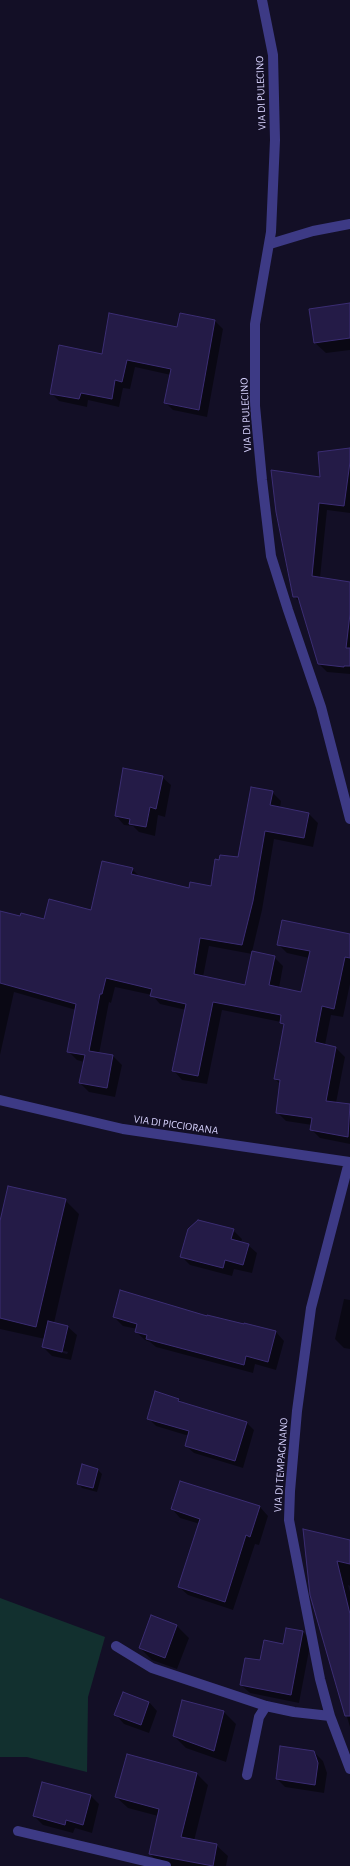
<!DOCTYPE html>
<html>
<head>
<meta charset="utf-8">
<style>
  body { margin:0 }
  canvas { display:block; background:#130f26 }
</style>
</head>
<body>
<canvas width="350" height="1866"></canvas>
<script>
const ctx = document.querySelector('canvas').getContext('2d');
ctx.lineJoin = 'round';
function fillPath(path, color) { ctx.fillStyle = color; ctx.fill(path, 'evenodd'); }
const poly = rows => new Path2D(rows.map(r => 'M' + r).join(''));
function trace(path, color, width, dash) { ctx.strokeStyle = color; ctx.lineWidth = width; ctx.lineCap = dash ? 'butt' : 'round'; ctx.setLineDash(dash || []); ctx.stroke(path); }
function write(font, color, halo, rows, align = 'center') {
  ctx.font = font + ' "Alegreya Sans",sans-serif'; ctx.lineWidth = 3; ctx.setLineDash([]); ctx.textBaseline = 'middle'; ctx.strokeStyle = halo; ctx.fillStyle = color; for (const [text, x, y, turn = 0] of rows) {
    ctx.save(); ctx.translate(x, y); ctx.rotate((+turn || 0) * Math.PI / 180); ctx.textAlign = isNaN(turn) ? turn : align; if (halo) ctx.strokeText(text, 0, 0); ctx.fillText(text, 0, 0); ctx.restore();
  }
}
fillPath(poly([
  [0,1598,105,1637,88,1697,87,1772,27,1757,0,1757]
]), '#12302f');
fillPath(poly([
  [350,304,350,350,326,353,315,343,311,310],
  [180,314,215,321,223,329,207,417,173,410,166,403,171,375,135,367,130,389,123,388,119,407,88,400,87,407,59,401,51,393,102,355,178,328],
  [350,449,350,513,327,510,320,578,350,582,350,674,327,672,319,664,301,604,294,596,321,478],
  [162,777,171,785,165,817,158,815,155,836,139,832,133,826,124,825,116,816],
  [272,792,281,801,280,808,309,814,318,823,313,847,274,839,262,910,252,952,274,957,283,966,279,988,302,993,309,958,287,953,278,944,350,935,350,984,343,1017,331,1015,325,1045,336,1048,345,1057,336,1103,350,1105,350,1144,320,1138,311,1129,312,1125,286,1121,277,1112,280,1084,275,1079,285,1027,281,1022,222,1010,207,1084,182,1080,174,1071,186,1010,160,1004,152,995,115,987,111,1003,109,1002,99,1054,113,1056,122,1065,115,1097,89,1092,80,1083,84,1062,77,1060,68,1051,76,1010,14,992,0,1055,0,912,21,917,44,921,91,912,132,869,140,877,190,889,212,887,238,858],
  [209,946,252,954,246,986,203,977],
  [65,1200,79,1214,54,1323,68,1327,77,1335,71,1360,52,1356,43,1347,45,1339,0,1329,0,1226],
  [52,1348,68,1352,67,1354,52,1350],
  [233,1230,242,1239,241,1243,248,1245,257,1253,252,1273,234,1269,232,1276,190,1265,181,1256],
  [344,1299,350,1300,350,1349,344,1348,335,1339],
  [114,1317,276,1332,284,1341,276,1370,255,1364,253,1373,156,1347,150,1342,145,1340,136,1332,137,1329,123,1326],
  [179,1399,183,1404,247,1423,254,1430,243,1468,194,1453,186,1446,189,1436,156,1426,148,1418],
  [98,1470,102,1474,97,1492,82,1488,78,1483],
  [260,1507,268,1516,259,1545,255,1544,233,1610,188,1595,179,1587,200,1524,180,1518,172,1509],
  [350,1542,350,1586,348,1585,350,1592,350,1727,311,1595],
  [151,1617,177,1626,189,1638,177,1669,152,1660,140,1648],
  [303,1632,311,1640,299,1703,250,1693,241,1685,261,1662],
  [183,1701,224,1712,236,1724,226,1762,186,1748,174,1736],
  [149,1702,157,1711,149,1733,124,1724,116,1715],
  [314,1752,323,1761,327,1773,324,1793,285,1787,277,1779],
  [128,1756,197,1774,208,1785,194,1841,216,1845,228,1856,226,1866,168,1866,161,1865,150,1854,158,1816,128,1808,116,1797],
  [91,1796,99,1804,92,1833,75,1828,73,1833,43,1825,34,1816]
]), '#0007');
const building = poly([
  [350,303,350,338,314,343,309,309,350,303],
  [109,313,177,327,180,313,215,320,199,410,164,403,171,369,127,360,122,382,115,380,112,399,81,393,79,399,50,394,59,345,102,354,109,313],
  [350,448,350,462,344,506,319,503,312,576,350,582,350,614,346,648,350,648,350,666,344,666,344,667,318,664,298,597,293,597,276,512,271,470,320,477,318,452,350,448],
  [123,768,163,776,156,809,150,807,146,827,129,824,130,819,115,816,123,768],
  [251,787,273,791,270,805,309,813,304,838,265,831,253,901,242,945,200,938,194,974,245,985,252,951,275,956,269,985,301,992,310,951,277,945,282,920,350,934,350,958,345,957,334,1009,322,1006,315,1042,336,1047,326,1101,350,1104,348,1137,310,1130,312,1118,276,1113,280,1080,274,1079,284,1024,280,1023,281,1015,213,1002,198,1076,172,1071,186,1004,150,996,152,989,106,978,102,994,100,994,89,1051,113,1055,107,1088,79,1083,85,1055,67,1052,76,1004,0,983,0,911,20,916,21,913,44,919,49,899,91,910,102,861,133,868,131,874,189,888,190,882,211,886,215,859,219,860,220,855,238,857,251,787],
  [8,1186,66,1199,36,1327,0,1318,0,1221,8,1186],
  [198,1220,234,1229,231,1239,249,1244,243,1265,225,1260,223,1268,180,1257,188,1229,198,1220],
  [120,1290,207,1316,207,1315,244,1324,244,1323,276,1331,268,1362,246,1356,244,1365,146,1339,147,1335,135,1332,137,1324,113,1317,120,1290],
  [48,1321,68,1326,62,1352,42,1347,48,1321],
  [155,1391,179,1399,178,1401,247,1422,235,1461,185,1446,189,1431,147,1419,155,1391],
  [82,1464,98,1469,93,1488,77,1484,82,1464],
  [180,1481,260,1506,250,1537,246,1535,225,1602,178,1587,200,1519,171,1509,180,1481],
  [303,1529,350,1540,350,1564,337,1561,350,1614,350,1716,345,1716,310,1595,303,1529],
  [151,1615,177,1625,165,1658,139,1648,151,1615],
  [286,1628,303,1631,291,1695,240,1685,245,1658,260,1660,264,1640,283,1644,286,1628],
  [123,1692,149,1702,141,1725,114,1715,123,1692],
  [182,1700,224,1711,214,1751,173,1736,182,1700],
  [280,1746,314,1751,318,1763,315,1785,276,1779,280,1746],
  [127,1754,197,1773,181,1837,217,1844,213,1866,149,1854,159,1809,115,1797,127,1754],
  [42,1782,91,1795,83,1825,66,1820,65,1825,33,1816,42,1782]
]);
fillPath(building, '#241b47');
trace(building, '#3b2d73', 1);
trace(poly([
  [262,0,273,55,275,140,271,232,255,324,255,406,262,480,271,556,288,610,321,707,350,819],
  [270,244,313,231,350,224],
  [0,1100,123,1129,350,1162],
  [349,1162,311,1308,297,1411,290,1491,289,1520,320,1679,330,1716,350,1769],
  [116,1646,152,1668,266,1706,294,1712,330,1716],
  [247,1775,259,1717,266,1706],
  [18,1831,166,1866]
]), '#3d3a85', 10);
write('11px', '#d9d4ff', '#130f26', [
  ["VIA DI PULECINO",261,93,-92],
  ["VIA DI PULECINO",246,415,-93],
  ["VIA DI PICCIORANA",176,1125,8],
  ["VIA DI TEMPAGNANO",281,1465,-86]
]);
</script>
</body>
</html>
